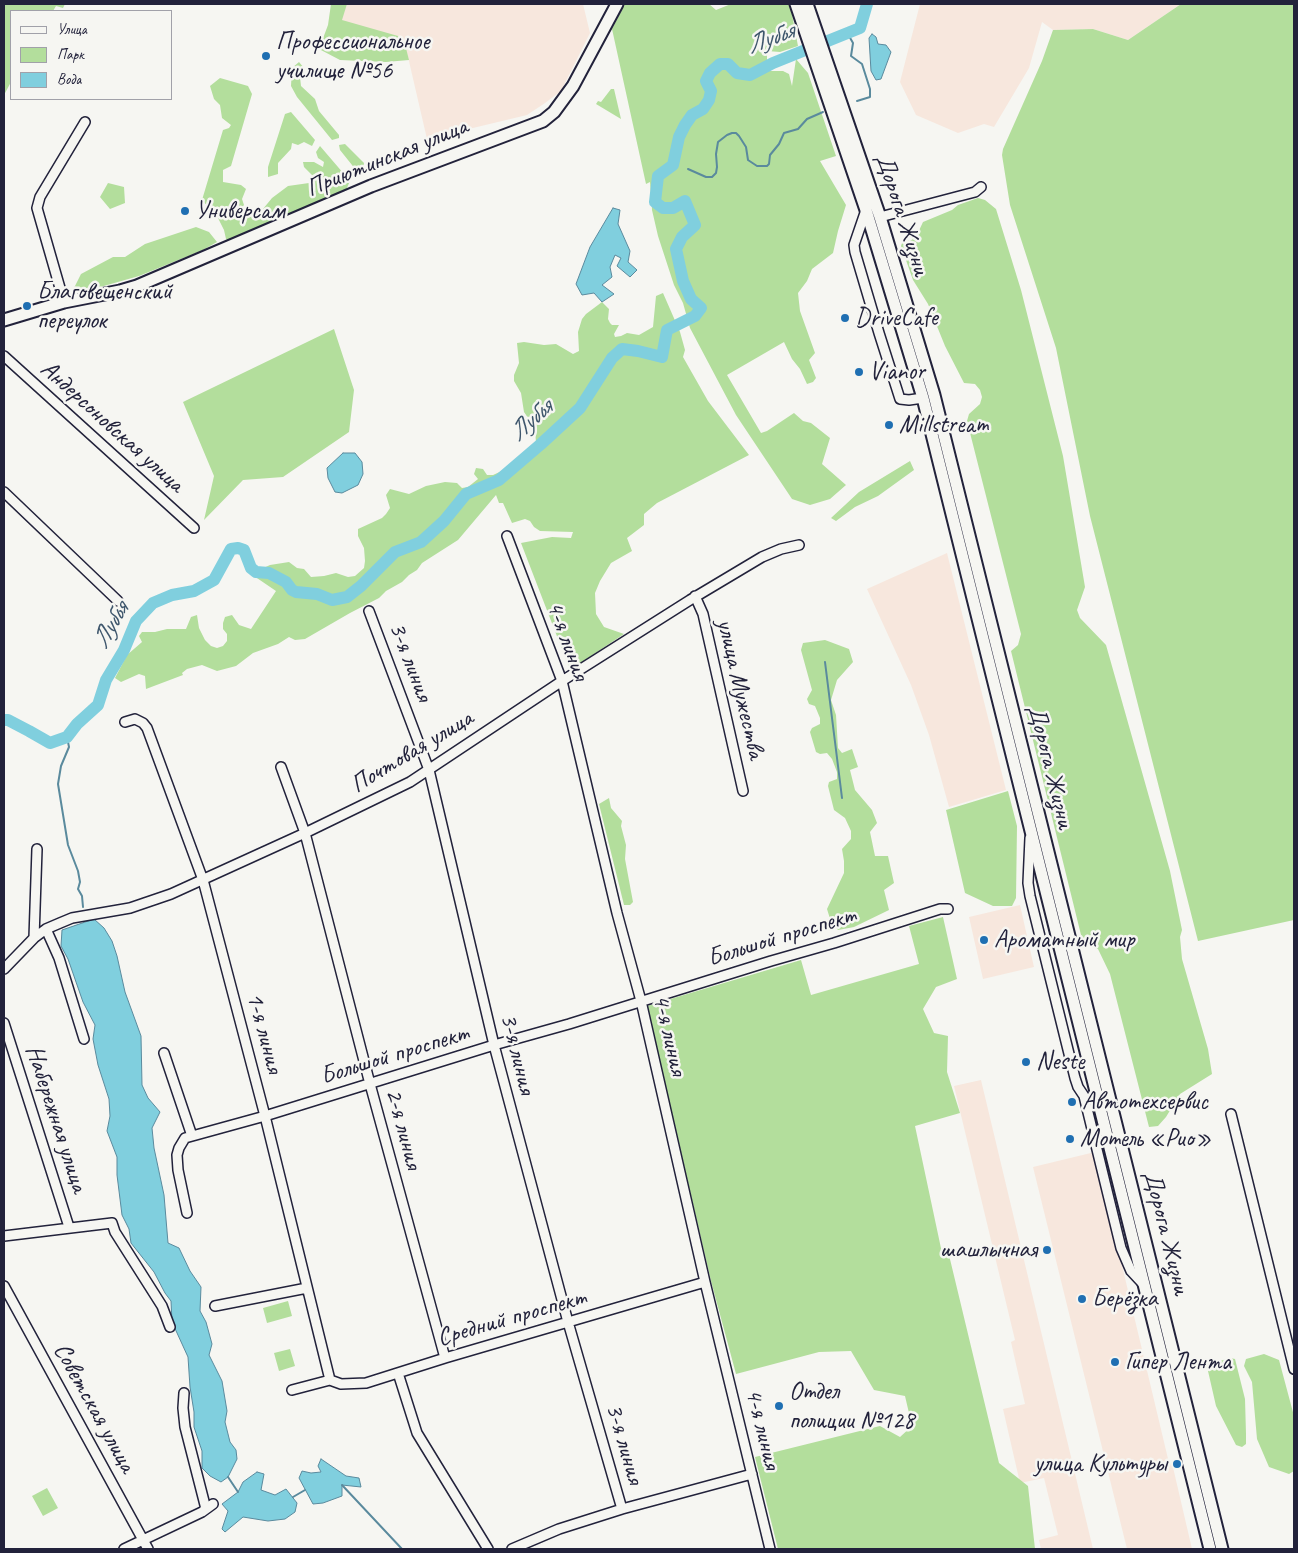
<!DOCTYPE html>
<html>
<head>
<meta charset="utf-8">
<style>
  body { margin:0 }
  #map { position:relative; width:1298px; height:1553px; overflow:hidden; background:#f6f6f2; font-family:Caveat,sans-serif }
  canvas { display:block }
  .frame { position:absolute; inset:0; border:5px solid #22223b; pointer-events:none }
  .legend { position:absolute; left:10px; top:10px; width:162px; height:90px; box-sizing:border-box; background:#f6f6f2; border:1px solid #a1a1a9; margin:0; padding:6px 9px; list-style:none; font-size:15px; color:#22223b }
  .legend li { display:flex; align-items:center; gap:10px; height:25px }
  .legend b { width:25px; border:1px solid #a1a1a9 }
</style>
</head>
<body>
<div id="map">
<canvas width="1298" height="1553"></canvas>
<div class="frame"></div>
<ul class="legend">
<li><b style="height:6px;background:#f6f6f2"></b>Улица</li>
<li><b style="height:14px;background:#b3de9c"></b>Парк</li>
<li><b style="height:14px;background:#80cfde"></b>Вода</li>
</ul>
</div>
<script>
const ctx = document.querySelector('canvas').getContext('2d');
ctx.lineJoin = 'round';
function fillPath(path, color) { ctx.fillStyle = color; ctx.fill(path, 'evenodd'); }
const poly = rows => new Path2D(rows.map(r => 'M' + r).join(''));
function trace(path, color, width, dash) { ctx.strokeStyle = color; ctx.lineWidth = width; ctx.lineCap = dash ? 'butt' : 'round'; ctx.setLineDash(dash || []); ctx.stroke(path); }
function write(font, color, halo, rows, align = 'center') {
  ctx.font = font + ' Caveat,sans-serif'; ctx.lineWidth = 5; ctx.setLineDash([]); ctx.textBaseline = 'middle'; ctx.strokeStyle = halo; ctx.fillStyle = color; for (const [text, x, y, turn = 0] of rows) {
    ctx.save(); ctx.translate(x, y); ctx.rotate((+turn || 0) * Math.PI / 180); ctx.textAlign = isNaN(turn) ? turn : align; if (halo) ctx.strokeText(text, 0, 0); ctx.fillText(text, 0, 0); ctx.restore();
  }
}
fillPath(poly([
  [347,4,583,4,590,33,561,91,545,103,527,115,427,139,405,44,341,20],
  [920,4,1181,4,1128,40,1093,29,1053,30,1042,22,1029,68,994,127,984,124,958,133,916,115,900,82],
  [947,553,1006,790,949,807,929,735,911,685,867,589],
  [1020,905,1034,967,983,979,969,917],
  [981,1080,1093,1549,1041,1549,1039,1540,1058,1535,1044,1478,1020,1483,1003,1409,1025,1404,1011,1342,1015,1340,954,1086],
  [1095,1152,1169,1463,1172,1463,1192,1549,1127,1549,1033,1167]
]), '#f7e7dd');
fillPath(poly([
  [4,4,65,4,63,8,56,6,53,11,11,11,11,82,4,95],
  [331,4,347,4,342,20,398,36,405,44,409,60,386,62,340,60,319,49,328,25],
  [625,4,709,4,716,10,731,4,790,4,798,46,780,52,767,51,767,71,783,71,789,74,792,86,796,59,808,73,836,156,820,161,846,205,838,231,833,253,812,269,807,281,798,293,800,311,815,353,809,360,816,378,813,382,807,384,800,369,792,359,784,342,727,375,761,433,767,431,794,413,803,421,811,423,830,438,822,464,846,485,830,499,810,505,792,499,736,415,690,328,683,303,674,285,658,236,652,210,650,182,646,184,612,29],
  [1181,4,1294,4,1294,920,1198,941,1090,516,1056,348,1010,205,1002,155,1003,149,1042,61,1053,30,1093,29,1128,40],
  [299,62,304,68,300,77,301,86,315,99,319,111,339,135,339,138,332,140,297,97,291,86,292,68],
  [220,78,248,86,252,94,231,166,223,170,223,182,241,185,246,189,242,199,244,205,237,213,240,217,246,213,253,212,258,215,272,198,288,186,309,183,316,179,304,167,303,162,314,162,323,167,324,162,318,158,316,152,320,146,350,181,346,190,288,217,230,241,226,239,224,230,218,218,202,200,223,130,229,128,231,125,222,118,220,105,214,99,210,86],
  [611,89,614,89,621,119,596,104,598,101,601,102],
  [291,112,315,140,312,146,304,142,298,145,292,143,291,149,278,163,278,174,268,177,268,167,285,114],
  [345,144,364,163,363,168,356,170,340,150,339,145],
  [108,183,124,187,125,203,110,209,100,197],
  [978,198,985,200,996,209,1021,290,1063,456,1085,587,1077,610,1080,618,1106,645,1170,871,1182,930,1180,937,1182,959,1208,1049,1212,1074,1180,1094,1166,1117,1158,1126,1149,1127,1110,974,1098,949,1089,945,1082,939,1011,651,1018,645,1021,634,967,421,969,414,980,404,982,397,980,390,975,384,964,383,945,346,928,304,913,280,901,246,903,240,910,241,916,237,923,222,952,210,958,205],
  [196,227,209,232,217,242,203,250,139,276,79,293,72,292,81,274,113,257,125,257,145,244],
  [663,293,680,332,685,350,683,357,708,401,749,455,657,503,644,514,644,525,627,538,632,551,611,563,600,581,595,593,596,614,604,627,624,634,570,670,521,543,552,537,571,538,573,532,540,531,534,527,530,521,525,519,512,523,503,503,499,503,496,495,458,540,422,563,417,570,409,575,402,582,386,591,379,598,350,613,305,639,295,640,289,637,278,644,253,653,236,666,217,671,202,665,187,669,182,673,183,675,146,689,145,676,139,674,121,682,115,678,127,655,142,642,139,636,142,632,155,632,167,629,186,629,191,617,197,615,199,628,205,640,211,646,217,648,223,646,227,641,227,634,223,629,223,623,225,617,232,615,239,625,251,629,276,591,251,574,247,562,252,561,255,567,261,569,270,565,289,562,297,568,304,569,311,577,324,576,336,573,348,577,355,576,364,568,365,561,364,548,358,536,358,529,382,518,386,514,390,508,386,495,390,489,409,494,426,486,445,482,457,483,462,488,468,487,478,479,474,474,476,468,483,469,487,475,493,475,504,470,536,443,535,428,524,412,521,393,514,381,514,375,519,363,517,343,524,342,544,345,556,344,573,354,579,351,578,332,582,319,586,314,602,302,609,309,608,319,610,323,612,325,619,325,614,334,615,337,621,336,627,333,639,335,653,327,656,296],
  [334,329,354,390,349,432,283,477,243,480,204,520,214,476,183,402],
  [910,461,914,470,878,496,855,507,836,521,831,518,859,492],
  [825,640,849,649,853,662,837,680,831,700,836,715,838,748,842,753,852,749,858,767,850,770,855,790,872,810,877,823,870,832,875,856,888,856,894,883,884,890,889,910,854,927,838,930,831,922,827,909,844,873,844,861,842,849,851,839,851,831,845,818,834,810,828,786,829,782,837,779,837,772,832,759,827,753,820,754,816,752,810,732,812,728,820,724,820,718,815,706,809,704,807,699,812,690,801,650,803,643],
  [1008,791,1017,826,1016,898,1012,906,993,906,965,893,946,810],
  [609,798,611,808,622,821,621,826,626,845,625,859,633,902,630,905,624,905,599,804],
  [943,917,957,979,936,987,923,1009,934,1033,948,1036,947,1072,960,1113,915,1126,942,1253,949,1255,999,1463,1028,1486,1035,1549,778,1549,755,1457,880,1426,900,1437,912,1426,905,1396,874,1390,851,1351,819,1352,736,1374,711,1281,647,1006,801,960,811,995,919,964,909,926],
  [288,1301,292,1316,267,1323,263,1308],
  [290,1349,295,1366,279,1371,274,1353],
  [1264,1354,1279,1360,1294,1416,1294,1471,1289,1474,1269,1467,1257,1439,1252,1382,1244,1366,1246,1359],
  [1230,1358,1235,1359,1245,1399,1246,1434,1246,1444,1242,1447,1236,1445,1216,1406,1208,1371,1210,1364],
  [47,1488,58,1508,43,1516,32,1496]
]), '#b3de9c');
const water = poly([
  [872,34,876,37,878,44,886,45,891,52,881,79,876,80,871,71,869,38,872,34],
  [613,208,620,210,618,224,630,251,628,262,637,270,630,277,617,266,621,258,615,255,610,267,612,277,602,285,614,294,602,302,594,293,582,295,576,284,590,247,613,208],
  [343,453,355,453,362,462,363,474,358,485,342,493,335,492,328,478,327,468,343,453],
  [94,919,104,928,112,941,117,956,125,992,141,1036,142,1085,148,1098,160,1112,152,1128,154,1148,164,1195,168,1243,179,1248,190,1271,201,1287,200,1311,206,1322,212,1344,209,1355,222,1381,227,1411,225,1422,230,1442,236,1450,237,1459,228,1477,221,1482,210,1476,202,1468,202,1451,194,1427,194,1412,190,1387,188,1357,172,1322,171,1301,165,1293,154,1272,131,1243,129,1229,122,1215,117,1175,117,1157,107,1131,110,1116,109,1099,98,1065,93,1039,95,1025,83,1002,68,959,61,946,62,930,94,919],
  [321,1459,346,1476,359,1478,361,1487,342,1485,342,1496,323,1503,313,1504,299,1478,302,1471,311,1473,321,1472,318,1466,321,1459],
  [257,1472,264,1474,261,1490,275,1495,286,1489,297,1503,295,1512,285,1519,268,1521,243,1517,225,1532,222,1529,228,1511,222,1504,238,1492,243,1482,257,1472]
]);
fillPath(water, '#80cfde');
trace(water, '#5a8a9d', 1);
trace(poly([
  [850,31,849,36,853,43,851,56,862,64,870,89,870,97,857,101],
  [688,169,706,177,712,177,716,173,717,167,716,154,718,142,727,135,732,133,736,133,739,136,746,147,748,160,757,166,767,166,769,164,770,155,779,144,784,133,798,129,807,119,823,112],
  [825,662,842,798],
  [67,737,69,747,61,766,58,784,68,845,78,871,80,882,78,889,82,896,83,907],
  [228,1477,238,1492],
  [342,1485,402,1549],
  [293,1497,305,1490]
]), '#5a8a9d', 2);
trace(poly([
  [4,720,8,720,29,731,50,743,67,737,77,724,98,705,106,680,124,650,136,621,153,603,172,595,194,591,214,580,231,549,238,548,244,550,251,568,256,572,269,573,286,582,292,590,296,592,317,594,332,600,347,597,361,586,395,552,421,542,444,521,466,494,499,480,541,444,580,408,612,358,622,349,638,351,662,357,667,330,695,316,701,308,691,299,683,281,676,249,682,237,695,225,685,201,673,208,663,208,655,202,658,176,673,165,679,137,685,125,692,115,703,109,709,100,711,91,706,81,710,73,720,64,728,64,737,73,750,75,773,63,860,28,867,4]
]), '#80cfde', 12);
const street = poly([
  [866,210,854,245,855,252,879,333,900,399,909,400,923,398],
  [880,217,975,192,981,187],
  [64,302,37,208,40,197,85,122],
  [4,356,194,528],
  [4,492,118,601],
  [507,536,562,681,617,913,641,1001,705,1282,770,1549],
  [695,596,703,614,743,791],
  [369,611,429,770,494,1045,568,1322,622,1509],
  [125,722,135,719,143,723,147,728,203,880,265,1116,330,1380],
  [281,767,305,833,370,1084,445,1358],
  [1030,838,1028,883,1030,896,1075,1078,1078,1087,1084,1096,1121,1248,1131,1271,1145,1286],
  [46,929,59,958,84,1039],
  [34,938,37,849],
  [4,969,34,938,46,929,60,923,72,918,130,908,171,894,305,833,410,782,562,681,690,600,762,557,781,549,799,545],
  [4,1023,69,1227],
  [164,1053,192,1136],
  [1231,1114,1294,1369],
  [187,1213,178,1170,177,1155,179,1148,185,1138,265,1116,494,1045,569,1024,771,961,834,943,940,909,948,909],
  [4,1236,112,1223,115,1232,162,1306,170,1327],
  [4,1286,148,1549],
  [215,1306,307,1288],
  [398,1373,417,1433,488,1549],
  [330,1380,341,1384,366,1383,445,1358,705,1282],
  [292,1390,330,1380],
  [184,1393,183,1408,185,1427,206,1509],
  [124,1549,202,1512,213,1504],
  [512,1549,559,1529,622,1509,752,1474]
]);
const secondary = poly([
  [796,4,866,210,923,398,1210,1549],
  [807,4,880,217,934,395,1222,1549],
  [4,320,64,302,120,291,137,286,371,186,543,121,554,112,573,86,617,4]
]);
trace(street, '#22223b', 12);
trace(secondary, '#22223b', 15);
trace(street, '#f6f6f2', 9);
trace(secondary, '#f6f6f2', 11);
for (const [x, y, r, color] of [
  [266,56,5,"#1f6fb2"],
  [185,211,5,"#1f6fb2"],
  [27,306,5,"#1f6fb2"],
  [845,318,5,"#1f6fb2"],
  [859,372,5,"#1f6fb2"],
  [889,425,5,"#1f6fb2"],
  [984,940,5,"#1f6fb2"],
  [1026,1062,5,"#1f6fb2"],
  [1072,1102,5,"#1f6fb2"],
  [1070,1139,5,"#1f6fb2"],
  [1047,1250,5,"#1f6fb2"],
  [1082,1299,5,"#1f6fb2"],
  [1115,1362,5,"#1f6fb2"],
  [779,1406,5,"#1f6fb2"],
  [1177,1464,5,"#1f6fb2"]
]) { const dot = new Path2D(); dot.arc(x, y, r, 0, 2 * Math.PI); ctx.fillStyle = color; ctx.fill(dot); trace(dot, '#f6f6f2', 2); }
write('25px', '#22223b', '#f6f6f2', [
  ["Профессиональное",276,42],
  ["училище №56",276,71],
  ["Универсам",195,211],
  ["Благовещенский",37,292],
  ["переулок",37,321],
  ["DriveCafe",855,318],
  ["Vianor",869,372],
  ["Millstream",899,425],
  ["Ароматный мир",994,940],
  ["Neste",1036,1062],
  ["Автотехсервис",1082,1102],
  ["Мотель «Рио»",1080,1139],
  ["шашлычная",1037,1250,"right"],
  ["Берёзка",1092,1299],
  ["Гипер Лента",1125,1362],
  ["Отдел",789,1392],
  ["полиции №128",789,1421],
  ["улица Культуры",1167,1464,"right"]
], 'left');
write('25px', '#22223b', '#f6f6f2', [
  ["Приютинская улица",387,158,-22],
  ["Дорога Жизни",902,215,72],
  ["Андерсоновская улица",112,427,42],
  ["4-я линия",567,641,70],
  ["3-я линия",410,662,69],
  ["улица Мужества",740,689,77],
  ["Почтовая улица",412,752,-31],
  ["Дорога Жизни",1050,767,76],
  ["Большой проспект",782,937,-17],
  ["1-я линия",264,1033,75],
  ["4-я линия",669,1035,77],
  ["3-я линия",517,1054,76],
  ["Большой проспект",395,1055,-17],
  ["Набережная улица",56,1119,72],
  ["2-я линия",403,1129,75],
  ["Дорога Жизни",1166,1233,76],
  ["Средний проспект",512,1318,-16],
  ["Советская улица",94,1408,61],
  ["4-я линия",762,1429,76],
  ["3-я линия",624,1444,74]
]);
write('italic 26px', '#3e566c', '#f6f6f2', [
  ["Лубья",770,39,-20],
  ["Лубья",531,421,-42],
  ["Лубья",111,626,-60]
]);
</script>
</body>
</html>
